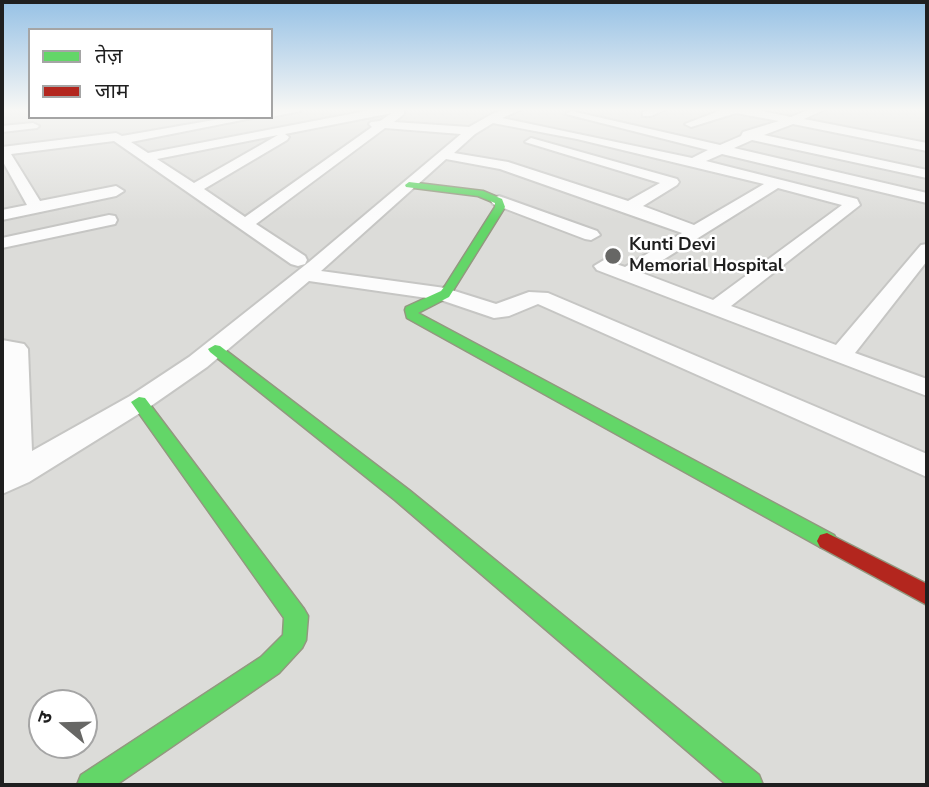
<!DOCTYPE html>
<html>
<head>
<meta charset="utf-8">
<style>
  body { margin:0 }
  #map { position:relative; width:929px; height:787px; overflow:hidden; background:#edede8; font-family:"Nunito Sans","Noto Sans Devanagari",sans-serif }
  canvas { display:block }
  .frame { position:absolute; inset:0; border:4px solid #1f1f1f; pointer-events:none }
  .legend { position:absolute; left:28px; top:28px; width:245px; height:91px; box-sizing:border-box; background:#fff; border:2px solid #a5a5a5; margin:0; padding:9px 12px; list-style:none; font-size:21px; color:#1f1f1f }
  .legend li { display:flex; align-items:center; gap:14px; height:35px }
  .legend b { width:35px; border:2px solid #a5a5a5 }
  .north { position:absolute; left:28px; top:689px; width:70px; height:70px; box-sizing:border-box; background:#fff; border:2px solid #a5a5a5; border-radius:50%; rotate:289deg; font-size:19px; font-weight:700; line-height:28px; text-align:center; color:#1f1f1f }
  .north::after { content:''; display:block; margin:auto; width:24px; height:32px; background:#676765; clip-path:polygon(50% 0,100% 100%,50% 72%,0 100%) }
</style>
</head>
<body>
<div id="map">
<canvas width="929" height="787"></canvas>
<div class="frame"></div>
<ul class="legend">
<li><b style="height:9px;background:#63d668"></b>तेज़</li>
<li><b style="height:9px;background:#b3261e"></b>जाम</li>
</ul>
<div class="north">उ</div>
</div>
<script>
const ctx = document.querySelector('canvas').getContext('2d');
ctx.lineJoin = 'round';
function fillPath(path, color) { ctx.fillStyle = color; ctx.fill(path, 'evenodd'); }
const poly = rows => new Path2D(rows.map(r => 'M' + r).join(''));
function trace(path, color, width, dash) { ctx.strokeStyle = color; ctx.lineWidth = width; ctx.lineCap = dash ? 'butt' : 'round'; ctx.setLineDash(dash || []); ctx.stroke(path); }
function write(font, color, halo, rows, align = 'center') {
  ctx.font = font + ' "Nunito Sans",sans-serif'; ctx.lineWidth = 5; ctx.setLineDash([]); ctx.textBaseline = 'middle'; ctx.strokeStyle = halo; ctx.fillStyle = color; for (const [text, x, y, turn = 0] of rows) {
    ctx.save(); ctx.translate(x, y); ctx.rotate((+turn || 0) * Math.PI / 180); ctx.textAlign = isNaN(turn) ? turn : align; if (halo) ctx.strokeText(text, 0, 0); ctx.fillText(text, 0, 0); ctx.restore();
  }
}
fillPath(poly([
  [2,109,30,109,30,117,271,117,271,109,927,109,927,785,2,785],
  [42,703,84,703,84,745,42,745]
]), '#dcdcd9');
const street = poly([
  [301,109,300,111,271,117,271,111,301,109],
  [376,109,404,110,404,114,394,122,469,127,492,114,506,109,523,109,502,118,692,158,708,150,566,114,571,111,720,145,741,136,743,132,779,121,736,113,691,127,685,124,724,109,752,109,791,117,810,109,826,109,804,119,927,143,927,151,793,124,764,135,927,170,927,178,752,140,734,148,927,193,927,203,722,154,706,161,857,199,860,205,731,306,836,345,921,245,927,244,927,261,855,353,927,379,927,396,597,270,594,266,604,260,625,267,682,233,500,169,446,159,321,271,445,288,496,304,529,292,548,293,927,454,927,477,538,304,509,316,494,318,441,300,309,281,207,367,148,408,29,482,2,494,4,354,2,354,2,340,24,344,28,349,32,451,130,396,189,357,309,262,461,134,385,128,256,224,305,256,307,260,305,264,298,266,291,264,114,141,11,154,40,201,116,186,124,191,116,196,2,220,2,210,27,205,2,160,2,147,116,133,122,136,231,117,257,117,131,142,148,153,376,109],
  [392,113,380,121,371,122,369,124,372,127,245,217,204,189,287,140,289,137,285,134,392,113],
  [493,123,577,139,764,184,694,225,643,206,677,185,679,182,677,179,531,138,525,142,660,183,628,201,508,162,454,153,475,134,493,123],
  [278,135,194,183,157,159,278,135],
  [778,188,842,205,713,300,642,273,778,188],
  [650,109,667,109,651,116,643,116,643,112,650,109],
  [33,123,39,126,37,128,2,132,2,126,33,123],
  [499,196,597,231,600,235,591,240,585,239,493,204,491,201,493,198,499,196],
  [109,215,115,216,117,220,115,224,2,248,2,238,109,215]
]);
const fast = poly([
  [409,182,483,191,502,199,505,207,449,297,418,313,834,535,837,541,834,547,827,549,820,547,407,318,405,310,406,307,441,291,445,286,495,207,495,203,478,196,406,187,405,185,409,182],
  [215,345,220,346,409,490,759,775,763,785,727,785,395,500,210,352,208,349,215,345],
  [139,397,145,398,304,609,308,616,306,640,302,648,279,673,116,785,77,785,81,775,261,657,283,635,284,618,131,402,139,397]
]);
const jam = poly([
  [827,533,927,584,927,605,820,547,817,541,820,535,827,533]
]);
trace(street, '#c6c6c4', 4);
trace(fast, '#92987f', 3);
trace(jam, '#92987f', 3);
fillPath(street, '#fcfcfc');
fillPath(fast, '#63d668');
fillPath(jam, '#b3261e');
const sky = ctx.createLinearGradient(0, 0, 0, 220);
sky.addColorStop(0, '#96c1e5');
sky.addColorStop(0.5, '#f7f7f5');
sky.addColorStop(1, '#f7f7f500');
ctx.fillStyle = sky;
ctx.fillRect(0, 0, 929, 220);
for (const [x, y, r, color] of [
  [613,256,9,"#676765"]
]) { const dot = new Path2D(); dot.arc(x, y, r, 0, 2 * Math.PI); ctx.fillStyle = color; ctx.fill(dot); trace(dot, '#fff', 2.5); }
write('bold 18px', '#1f1f1f', '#fff', [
  ["Kunti Devi",629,246],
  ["Memorial Hospital",629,267]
], 'left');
</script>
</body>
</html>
